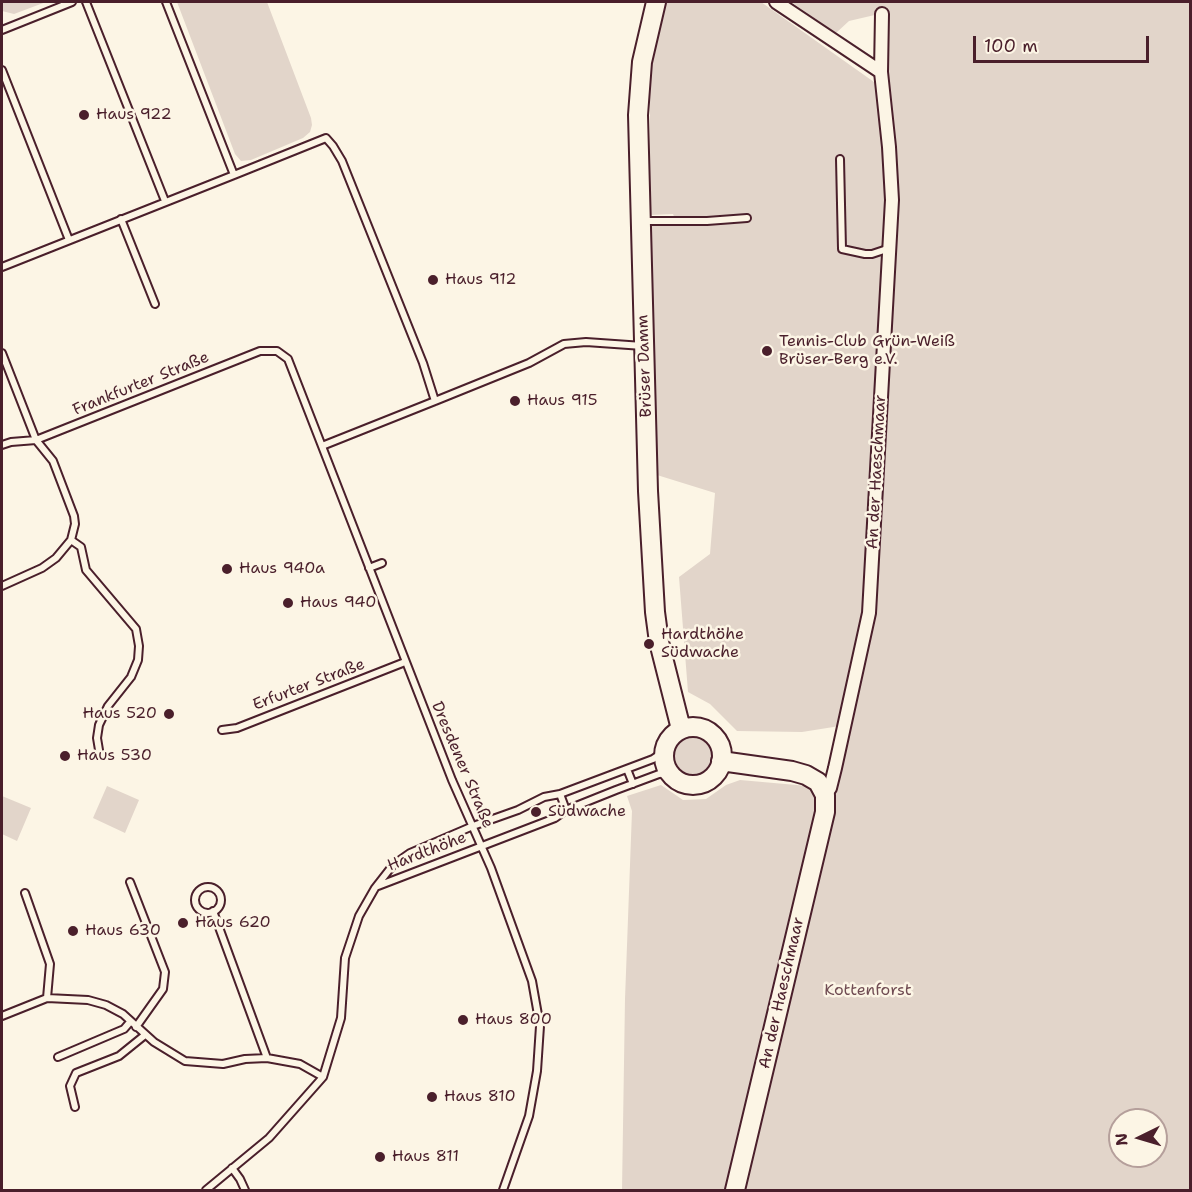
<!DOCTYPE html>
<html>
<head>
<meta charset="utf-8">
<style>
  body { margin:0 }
  #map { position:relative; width:1192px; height:1192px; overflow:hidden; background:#fcf5e5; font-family:"Shantell Sans",sans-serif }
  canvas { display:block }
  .frame { position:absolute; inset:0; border:3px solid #4a1f2b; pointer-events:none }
  .north { position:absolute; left:1108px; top:1108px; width:60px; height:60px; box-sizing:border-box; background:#fcf5e5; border:2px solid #b59f9b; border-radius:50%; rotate:265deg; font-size:16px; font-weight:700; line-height:24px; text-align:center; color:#4a1f2b }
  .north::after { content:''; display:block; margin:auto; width:21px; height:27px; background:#4a1f2b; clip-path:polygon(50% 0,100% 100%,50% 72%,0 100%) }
  .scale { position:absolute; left:973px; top:36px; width:176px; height:27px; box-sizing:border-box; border:3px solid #4a1f2b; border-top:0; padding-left:8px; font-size:18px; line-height:21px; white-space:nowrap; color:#4a1f2b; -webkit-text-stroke:4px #fcf5e5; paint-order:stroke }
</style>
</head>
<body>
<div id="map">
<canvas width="1192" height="1192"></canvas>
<div class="frame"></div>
<div class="north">N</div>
<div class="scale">100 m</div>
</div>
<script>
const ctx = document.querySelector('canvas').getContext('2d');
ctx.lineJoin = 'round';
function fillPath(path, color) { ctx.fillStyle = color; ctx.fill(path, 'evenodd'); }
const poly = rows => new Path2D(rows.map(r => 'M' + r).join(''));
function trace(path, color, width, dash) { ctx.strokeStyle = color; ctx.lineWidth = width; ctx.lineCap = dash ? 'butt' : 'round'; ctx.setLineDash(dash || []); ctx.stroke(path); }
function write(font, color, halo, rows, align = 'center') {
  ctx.font = font + ' "Shantell Sans",sans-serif'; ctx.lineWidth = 5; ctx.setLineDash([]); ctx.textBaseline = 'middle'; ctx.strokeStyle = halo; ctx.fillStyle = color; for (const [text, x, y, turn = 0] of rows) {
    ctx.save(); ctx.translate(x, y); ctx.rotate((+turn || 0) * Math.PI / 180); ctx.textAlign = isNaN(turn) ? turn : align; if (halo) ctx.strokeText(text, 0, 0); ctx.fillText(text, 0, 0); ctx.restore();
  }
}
fillPath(poly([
  [2,2,46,2,14,14,2,11],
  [177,2,267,2,311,118,312,125,310,132,303,138,251,160,241,161,235,154],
  [665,2,761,2,874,82,887,82,879,14,849,21,836,33,791,2,1190,2,1190,1190,622,1190,625,999,632,811,627,796,661,785,683,800,706,799,726,785,740,780,830,788,846,725,802,732,737,731,710,704,688,692,679,577,710,554,715,493,657,475,650,226,678,226,673,214,650,215,650,63],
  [1120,1120,1156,1120,1156,1156,1120,1156],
  '673 757a21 21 0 1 1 42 0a21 21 0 1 1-42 0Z',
  [107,786,139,800,125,833,93,818],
  [2,796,31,808,17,841,2,834]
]), '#e2d5ca');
const lane = poly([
  [86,2,165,201],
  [2,30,72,2],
  [2,70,69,240],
  [840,159,842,249,865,254,872,254,890,248],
  [234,175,326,138,333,146,342,161,423,363,435,401,322,446],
  [121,219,155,304],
  [643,221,707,221,747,218],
  [2,267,234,175,166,2],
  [2,353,36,440,53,461,74,516,75,524,71,540,56,558,42,568,2,586],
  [435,401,529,363,564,344,586,342,643,346],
  [2,445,11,442,36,440,260,351,277,351,288,359,452,780,491,868,532,981,540,1026,537,1071,529,1116,503,1190],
  [71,540,81,547,86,570,136,629,139,646,138,660,131,677,108,706,99,725,97,738,99,750],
  [369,568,382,563],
  [222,730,237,728,405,662],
  [627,769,633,784],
  [560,794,566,810],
  [130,882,165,972,163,989,136,1027],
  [378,886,555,818,566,810,616,790,659,774,670,773],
  '195 900a13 13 0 1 1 26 0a13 13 0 1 1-26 0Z',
  [25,893,50,964,47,998],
  [213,911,267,1058],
  [2,1016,47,998,88,1000,106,1005,123,1014,154,1042,185,1061,223,1064,245,1059,267,1058,300,1064,323,1077],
  [58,1057,124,1029,130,1022],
  [75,1107,70,1086,76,1073,119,1056,145,1035],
  [232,1168,240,1179,245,1190],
  [206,1190,269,1138,323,1077,341,1018,345,958,359,916,375,888,393,865,410,853,473,826,518,810,544,797,560,794,653,759,665,751]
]);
const street = poly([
  [776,2,881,72],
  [825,795,830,788,835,768,869,613,892,200,889,147,881,72,882,14]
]);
const secondary = poly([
  [656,2,642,62,638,115,648,491,655,612,659,642,681,729],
  '664 756a29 29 0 1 1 58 0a29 29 0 1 1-58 0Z',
  [721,761,792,771,806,775,818,782,825,795,825,812,735,1190]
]);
trace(lane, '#4a1f2b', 10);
trace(street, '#4a1f2b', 16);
trace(secondary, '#4a1f2b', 22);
trace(lane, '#fcf5e5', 6);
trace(street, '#fcf5e5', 12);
trace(secondary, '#fcf5e5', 18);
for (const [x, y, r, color] of [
  [84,115,6,"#4a1f2b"],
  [433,280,6,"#4a1f2b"],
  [767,351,6,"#4a1f2b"],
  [515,401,6,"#4a1f2b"],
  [227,569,6,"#4a1f2b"],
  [288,603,6,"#4a1f2b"],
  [649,644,6,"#4a1f2b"],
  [169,714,6,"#4a1f2b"],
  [65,756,6,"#4a1f2b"],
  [536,812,6,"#4a1f2b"],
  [183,923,6,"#4a1f2b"],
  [73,931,6,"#4a1f2b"],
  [463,1020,6,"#4a1f2b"],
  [432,1097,6,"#4a1f2b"],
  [380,1157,6,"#4a1f2b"]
]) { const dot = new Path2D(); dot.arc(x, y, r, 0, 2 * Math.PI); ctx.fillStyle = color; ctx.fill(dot); trace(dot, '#fcf5e5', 2); }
write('16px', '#4a1f2b', '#fcf5e5', [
  ["Haus 922",96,115],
  ["Haus 912",445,280],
  ["Tennis-Club Grün-Weiß",779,342],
  ["Brüser-Berg e.V.",779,360],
  ["Haus 915",527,401],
  ["Haus 940a",239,569],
  ["Haus 940",300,603],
  ["Hardthöhe",661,635],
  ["Südwache",661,653],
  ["Haus 520",157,714,"right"],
  ["Haus 530",77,756],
  ["Südwache",548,812],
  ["Haus 620",195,923],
  ["Haus 630",85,931],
  ["Haus 800",475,1020],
  ["Haus 810",444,1097],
  ["Haus 811",392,1157]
], 'left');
write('16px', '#4a1f2b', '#fcf5e5', [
  ["Brüser Damm",645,366,-92],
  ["Frankfurter Straße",141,384,-22],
  ["An der Haeschmaar",877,472,-87],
  ["Erfurter Straße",309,685,-21],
  ["Dresdener Straße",462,765,67],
  ["Hardthöhe",427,852,-21],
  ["An der Haeschmaar",782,993,-77]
]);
write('16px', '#704c53', '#fcf5e5', [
  ["Kottenforst",868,991]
]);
</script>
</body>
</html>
